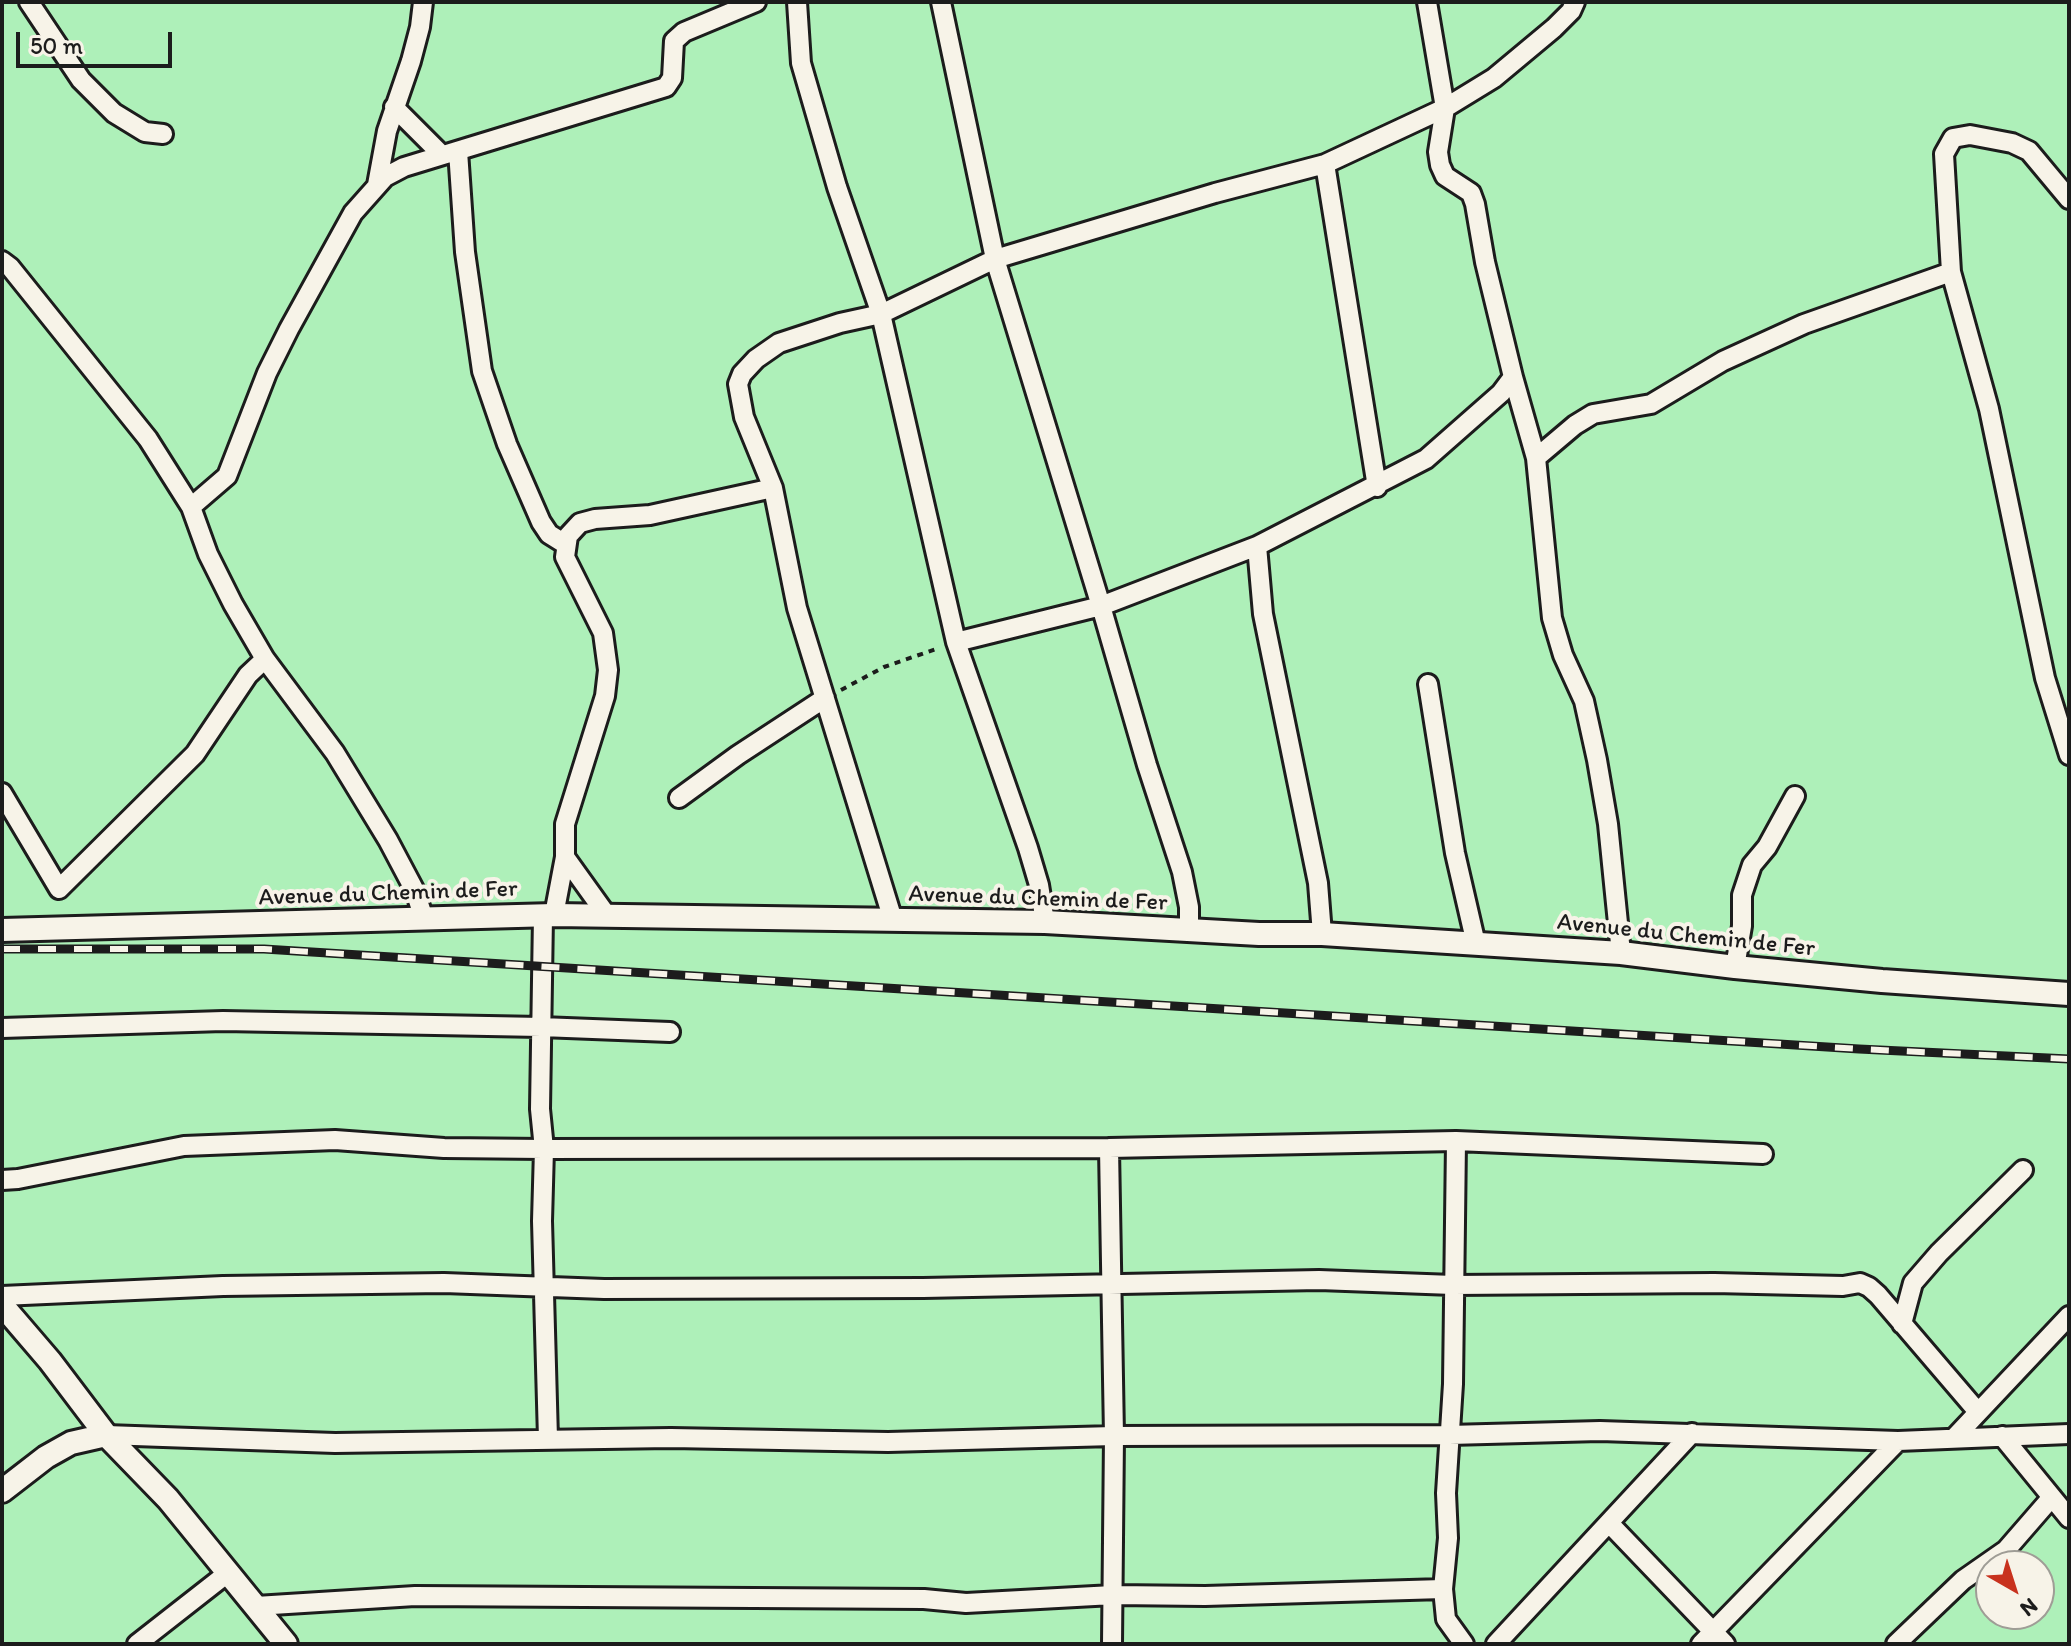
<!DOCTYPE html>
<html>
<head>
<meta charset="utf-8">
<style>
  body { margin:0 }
  #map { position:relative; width:2071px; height:1646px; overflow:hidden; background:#f7f3e8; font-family:Itim,sans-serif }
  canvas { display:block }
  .frame { position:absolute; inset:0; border:4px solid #1c1c1c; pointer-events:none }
  .north { position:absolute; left:1975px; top:1550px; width:80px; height:80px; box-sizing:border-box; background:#f7f3e8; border:2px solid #9f9d96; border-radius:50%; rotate:141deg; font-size:22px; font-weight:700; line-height:32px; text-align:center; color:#1c1c1c }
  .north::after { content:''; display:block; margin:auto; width:28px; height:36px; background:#c8321e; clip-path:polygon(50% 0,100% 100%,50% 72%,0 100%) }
  .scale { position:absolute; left:16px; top:32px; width:156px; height:36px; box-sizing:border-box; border:4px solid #1c1c1c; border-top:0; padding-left:10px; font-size:24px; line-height:28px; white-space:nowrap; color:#1c1c1c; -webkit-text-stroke:6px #f7f3e8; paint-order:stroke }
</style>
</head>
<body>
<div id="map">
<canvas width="2071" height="1646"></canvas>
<div class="frame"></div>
<div class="north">N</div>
<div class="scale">50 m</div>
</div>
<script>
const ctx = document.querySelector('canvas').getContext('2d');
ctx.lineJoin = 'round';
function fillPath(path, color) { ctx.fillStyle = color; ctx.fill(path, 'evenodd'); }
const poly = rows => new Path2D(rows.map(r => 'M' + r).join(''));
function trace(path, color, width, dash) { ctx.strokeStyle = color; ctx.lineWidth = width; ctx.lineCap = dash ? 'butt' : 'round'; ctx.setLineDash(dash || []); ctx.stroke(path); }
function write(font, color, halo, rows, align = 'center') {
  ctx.font = font + ' Itim,sans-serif'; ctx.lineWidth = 8; ctx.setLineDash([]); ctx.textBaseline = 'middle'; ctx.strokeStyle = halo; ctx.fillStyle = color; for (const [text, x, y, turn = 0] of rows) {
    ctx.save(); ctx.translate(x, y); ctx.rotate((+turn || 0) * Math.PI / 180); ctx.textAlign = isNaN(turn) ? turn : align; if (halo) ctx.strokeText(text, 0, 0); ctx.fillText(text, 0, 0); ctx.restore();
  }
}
fillPath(poly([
  [2,2,2069,2,2069,1644,2,1644],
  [1991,1566,2039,1566,2039,1614,1991,1614]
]), '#aef0b9');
const minor = poly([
  [29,2,81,80,114,113,145,132,163,134],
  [797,2,801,63,837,187,881,314,956,642,1028,848,1039,885,1045,922],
  [941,2,995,259,1101,606,1257,546],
  [394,107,442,155],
  [458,151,465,252,482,371,507,444,541,522,549,534,565,544],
  [1325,164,1377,487],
  [377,185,387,131,411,61,420,27,423,2],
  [2069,199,2029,151,2012,143,1970,135,1953,138,1944,154,1951,272,1989,409,2045,678,2069,755],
  [2,261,10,267,148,439,191,507,208,554,233,604,265,659,335,753,388,840,415,891,424,919],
  [1513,377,1536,458,1552,618,1563,655,1584,701,1597,760,1608,824,1621,953],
  [1536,458,1575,425,1593,414,1651,404,1723,361,1804,324,1951,272],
  [191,507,227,476,267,373,289,329,353,213,385,177,404,167,666,87,672,78,674,41,684,32,756,2],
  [956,642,1101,606,1147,765,1182,872,1189,907,1189,930],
  [1428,684,1455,853,1476,944],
  [2,793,59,889,195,754,248,675,265,659],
  [679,798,738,755,825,698],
  [565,857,608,917],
  [554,915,565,857,565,824,605,696,608,670,603,633,565,557,568,536,580,523,595,519,650,515,773,488],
  [543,916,540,1109,544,1149,542,1221,548,1439],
  [893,920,797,608,773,488,744,417,738,384,742,374,756,359,779,343,840,323,881,314,995,259,1215,193,1325,164,1445,108,1494,78,1554,28,1571,11,1575,2],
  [1322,934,1318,883,1263,614,1257,546,1426,459,1501,393,1513,377,1485,262,1475,204,1471,193,1445,176,1440,165,1438,152,1445,108,1427,2],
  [1735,967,1742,926,1742,895,1752,865,1767,847,1795,796],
  [2,1028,223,1021,541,1027,670,1032],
  [1109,1148,1114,1436,1112,1644],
  [2,1180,18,1179,184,1146,335,1140,444,1148,544,1149,1109,1148,1456,1141,1763,1154],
  [2,1296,223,1286,444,1283,604,1289,923,1288,1319,1280,1453,1285,1714,1283,1843,1286,1860,1283,1869,1287,1878,1295,1978,1412],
  [1902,1324,1913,1283,1939,1253,2023,1170],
  [106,1435,335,1443,671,1438,888,1442,1114,1436,1449,1435,1600,1431,1898,1441,2069,1434],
  [2002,1436,2069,1518],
  [1955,1437,2069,1316],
  [1610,1524,1725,1644],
  [1443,1589,1446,1619,1464,1644],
  [256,1606,415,1596,924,1599,966,1603,1113,1595,1205,1596,1443,1589,1448,1538,1446,1493,1453,1384,1456,1141],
  [137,1644,229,1572],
  [1496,1644,1692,1433],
  [1701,1644,1898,1441],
  [1896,1644,1963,1580,2006,1550,2052,1497]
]);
const tertiary = poly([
  [2,930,554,915,1045,922,1259,934,1322,934,1621,953,1735,967,1882,981,2069,994],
  [2,1305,50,1361,106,1435,168,1499,286,1644],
  [2,1491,46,1457,71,1443,106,1435]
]);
trace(minor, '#1c1c1c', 24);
trace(tertiary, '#1c1c1c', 28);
trace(poly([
  [841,690,884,667,939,648]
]), '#1c1c1c', 4, [6, 6]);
trace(minor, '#f7f3e8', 18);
trace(tertiary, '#f7f3e8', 22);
const rail = poly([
  [2,949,264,949,1859,1049,2069,1059]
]);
trace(rail, '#1c1c1c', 9);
trace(rail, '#f7f3e8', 6, [18]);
write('24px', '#1c1c1c', '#f7f3e8', [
  ["Avenue du Chemin de Fer",388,894,-2],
  ["Avenue du Chemin de Fer",1038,899,2],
  ["Avenue du Chemin de Fer",1686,936,6]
]);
</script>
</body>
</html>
